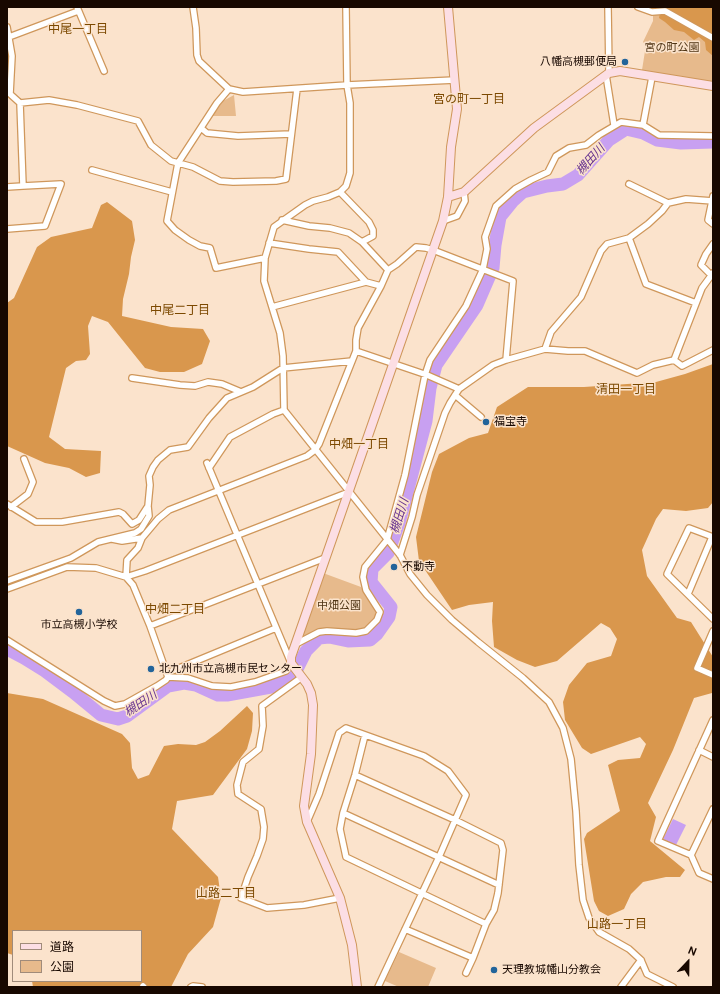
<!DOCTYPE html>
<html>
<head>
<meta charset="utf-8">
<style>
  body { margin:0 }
  #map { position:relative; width:720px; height:994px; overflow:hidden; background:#fbe3cc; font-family:"DM Sans","Noto Sans JP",sans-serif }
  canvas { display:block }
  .frame { position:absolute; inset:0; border:8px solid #180800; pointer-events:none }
  .legend { position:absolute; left:12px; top:930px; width:130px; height:52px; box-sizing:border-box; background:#fbe3cc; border:1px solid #a08b7a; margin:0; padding:5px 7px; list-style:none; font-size:12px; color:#180800 }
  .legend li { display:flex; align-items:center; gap:8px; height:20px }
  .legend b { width:20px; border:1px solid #a08b7a }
  .north { position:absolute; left:668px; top:942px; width:40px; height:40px; -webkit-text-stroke:3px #fbe3cc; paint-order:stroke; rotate:22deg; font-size:11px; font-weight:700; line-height:16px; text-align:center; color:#180800 }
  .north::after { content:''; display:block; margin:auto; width:14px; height:18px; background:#180800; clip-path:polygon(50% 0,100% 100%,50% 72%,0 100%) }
</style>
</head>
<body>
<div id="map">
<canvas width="720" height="994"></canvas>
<div class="frame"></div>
<ul class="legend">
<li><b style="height:5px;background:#fcdee4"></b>道路</li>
<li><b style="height:11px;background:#e7ba8c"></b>公園</li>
</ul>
<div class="north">N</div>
</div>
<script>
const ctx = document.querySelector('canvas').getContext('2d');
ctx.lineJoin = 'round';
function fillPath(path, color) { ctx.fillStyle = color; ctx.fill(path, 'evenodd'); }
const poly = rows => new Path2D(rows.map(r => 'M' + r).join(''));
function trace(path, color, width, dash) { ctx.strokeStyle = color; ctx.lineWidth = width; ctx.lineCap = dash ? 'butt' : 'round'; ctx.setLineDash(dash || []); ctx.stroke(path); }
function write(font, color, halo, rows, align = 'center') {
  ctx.font = font + ' "DM Sans","Noto Sans JP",sans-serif'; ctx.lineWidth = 3; ctx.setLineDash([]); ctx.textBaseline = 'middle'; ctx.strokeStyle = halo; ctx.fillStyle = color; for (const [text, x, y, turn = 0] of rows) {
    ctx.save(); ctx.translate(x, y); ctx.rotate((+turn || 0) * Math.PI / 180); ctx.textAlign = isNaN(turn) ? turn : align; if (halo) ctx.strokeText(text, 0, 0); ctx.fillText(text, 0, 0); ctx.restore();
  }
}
fillPath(poly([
  [653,14,665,14,713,41,713,82,642,70,646,45,643,42,653,21],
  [234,95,236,116,212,116,223,101],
  [323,573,361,587,377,611,376,617,370,624,363,629,353,631,327,629,303,639,301,637],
  [399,952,436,968,428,987,399,987,385,981]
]), '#e7ba8c');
fillPath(poly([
  [661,7,713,7,713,56,706,50,705,42,699,37,694,40,684,32,674,30,665,22,659,18],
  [107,202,132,221,135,240,131,257,129,274,123,299,122,316,171,327,203,329,210,341,202,364,184,372,160,372,145,368,108,322,92,316,88,326,90,354,86,360,76,361,66,368,49,437,65,449,101,451,100,473,86,477,69,468,45,463,7,446,7,303,14,298,37,247,51,237,92,228,101,205],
  [713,364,713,502,708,508,686,511,663,509,656,519,642,550,647,576,677,618,691,622,713,657,712,693,694,698,673,750,648,803,656,817,650,841,685,870,680,877,666,877,643,882,631,894,624,909,608,916,599,911,594,901,584,839,587,833,620,811,608,765,618,760,640,758,646,744,640,737,591,754,582,748,565,720,563,702,569,685,587,663,611,656,617,639,610,628,601,623,557,661,535,667,517,660,494,647,492,621,493,602,469,605,452,610,419,561,416,537,432,472,439,454,469,438,488,433,497,407,528,387,584,387,656,382,685,374],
  [7,693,43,699,122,734,130,743,132,768,138,779,149,775,164,746,178,744,196,745,205,742,220,731,247,706,253,713,252,731,247,749,213,795,177,801,172,829,218,877,221,898,213,927,188,954,171,987,33,987,32,981,141,981,141,931,13,931,13,955,7,953]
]), '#d9974d');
fillPath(poly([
  [673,819,686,825,676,845,663,839]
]), '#c8a0f1');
trace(poly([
  [7,649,24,658,45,671,73,692,101,715,118,719,127,716,168,686,184,683,196,685,218,695,227,695,271,687,293,677,306,651,319,638,329,637,348,641,370,640,377,634,389,617,391,607,371,582,372,569,388,553,399,523,426,421,430,388,436,365,477,305,493,268,495,245,500,217,513,201,523,192,547,186,563,184,578,175,609,140,626,129,643,133,657,140,681,143,713,142]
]), '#c8a0f1', 13);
const street = poly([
  [77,7,104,71],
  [193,7,196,28,197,55,199,61,229,89,243,92,347,85,455,80],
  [346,7,347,85,350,103,350,173,346,186,340,192,328,197,313,201,305,205,274,227,265,258,264,281,280,333,283,356,284,410,400,555,410,574,427,595,452,620,478,642,523,678,549,702,563,728,571,759,576,811,579,865,583,900,589,918,599,932,629,949,641,960,647,974,673,987],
  [608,7,609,73],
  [638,7,652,12,665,11,713,38],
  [7,27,12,56,10,94,20,103,23,186,7,187],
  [9,37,78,11],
  [606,75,614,125],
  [229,89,217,103,178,163,167,221,175,230,189,240,200,246,210,248,216,268,265,258],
  [20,103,49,100,77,105,138,121,151,145,171,161,193,167,220,181,233,182,276,181,286,179,297,89],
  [643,125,652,77],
  [201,128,207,133,238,136,291,134],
  [92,170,172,192],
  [629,184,668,203],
  [713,196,708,220,713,224],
  [282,220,309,226,330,228,349,233,362,242,373,236,373,230,369,222,340,192],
  [443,221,457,216,465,201,464,192],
  [7,229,45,226,61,184,23,186],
  [629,238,646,284,696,303],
  [362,242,388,270],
  [269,243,309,249,338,252,366,282],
  [711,275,701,265,706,254,713,244],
  [272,307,366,282,381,286],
  [545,349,551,332,581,297,601,251,607,244,629,238,648,224,662,211,668,203,686,199,713,201],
  [356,351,427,375,459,389],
  [674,360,702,288,713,273],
  [132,378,180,385,195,386,208,382,222,384,241,392],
  [455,395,481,417],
  [209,468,230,437,273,414,284,410],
  [7,504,36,522,62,522,119,512,123,514,132,524,139,520,148,506],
  [11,507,28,494,33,482,24,459],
  [713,537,689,528,667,574,713,619],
  [142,538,138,548,127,560,126,577,133,585,150,626,168,677],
  [112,539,122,541,142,538,158,519,169,510,307,456,315,450,319,444,356,351,356,340,358,328,381,286,388,270,397,264,416,247,426,248,433,250,513,281,506,360],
  [400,555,412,517,417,495,445,413,450,403,459,389,493,365,506,360,545,349,568,351,585,351,637,373,653,365,674,360,682,366,713,350],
  [7,581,71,558,98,542,135,533,141,529,149,516,148,506,150,485,149,476,153,467,158,460,170,450,188,447,209,418,227,398,253,387,283,368,352,361],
  [7,589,67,567,96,568,126,577,145,571,349,492],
  [688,594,712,537],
  [150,626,325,558],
  [713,631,697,668,713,675],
  [7,640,104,701,115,706,125,704,157,686,166,680,168,677],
  [296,644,319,632,327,631,356,633,366,631,377,620,380,612,366,590,363,577,365,567,387,540,405,475,425,375,430,360,466,306,483,269,487,249,485,237,496,206,515,189,531,180,548,172,556,156,569,148,586,145,599,135,621,122,643,125,659,135,713,136],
  [167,673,276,628],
  [168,677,188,678,212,686,231,687,255,682,286,671,291,663,207,463],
  [302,677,262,706,263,726,259,749,243,762,237,785,238,794,261,809,264,827,263,839,257,856,248,877,241,898,267,908,304,905,340,898],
  [699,750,713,757],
  [355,775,455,820,501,843,503,850,498,893,494,910,486,924,346,857,340,829,343,813,355,775,365,735],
  [713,809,691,855,699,873,713,879],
  [343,813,499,885],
  [307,822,319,794,339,733,346,728,424,756,448,771,466,795,439,857,378,987],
  [691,855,658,841,713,720],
  [405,929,473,958,486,924],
  [466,973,473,958],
  [143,986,144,987],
  [191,987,193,986,202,987],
  [621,987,641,960]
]);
const secondary = poly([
  [448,197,464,192,534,128,609,73,620,71,713,86],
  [357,987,352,945,340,898,307,822,304,806,311,754,313,705,311,693,307,684,291,663,291,657,443,221,448,197,451,147,457,109,448,7]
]);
trace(street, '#cf975b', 8);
trace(secondary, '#cf975b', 10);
trace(street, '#fff', 5.5);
trace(secondary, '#fcdee4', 8);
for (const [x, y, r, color] of [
  [625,62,4,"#22649a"],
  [486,422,4,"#22649a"],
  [394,567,4,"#22649a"],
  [79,612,4,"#22649a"],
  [151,669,4,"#22649a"],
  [494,970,4,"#22649a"]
]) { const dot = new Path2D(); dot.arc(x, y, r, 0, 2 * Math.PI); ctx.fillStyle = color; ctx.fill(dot); trace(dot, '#fbe3cc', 1.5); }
write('11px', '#503515', '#fbe3cc', [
  ["宮の町公園",672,48],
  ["中畑公園",339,606]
]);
write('11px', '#180800', '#fbe3cc', [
  ["八幡高槻郵便局",617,62,"right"],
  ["福宝寺",494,422],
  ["不動寺",402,567],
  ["市立高槻小学校",79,625,"center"],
  ["北九州市立高槻市民センター",159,669],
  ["天理教城幡山分教会",502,970]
], 'left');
write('12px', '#7c4900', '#fbe3cc', [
  ["中尾一丁目",78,30],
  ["宮の町一丁目",469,100],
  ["中尾二丁目",180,311],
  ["清田一丁目",626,390],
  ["中畑一丁目",359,445],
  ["中畑二丁目",175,610],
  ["山路二丁目",226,894],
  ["山路一丁目",617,925]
]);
write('italic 12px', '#673390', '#fbe3cc', [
  ["槻田川",591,160,-48],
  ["槻田川",400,516,-73],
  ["槻田川",141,704,-34]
]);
</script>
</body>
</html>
